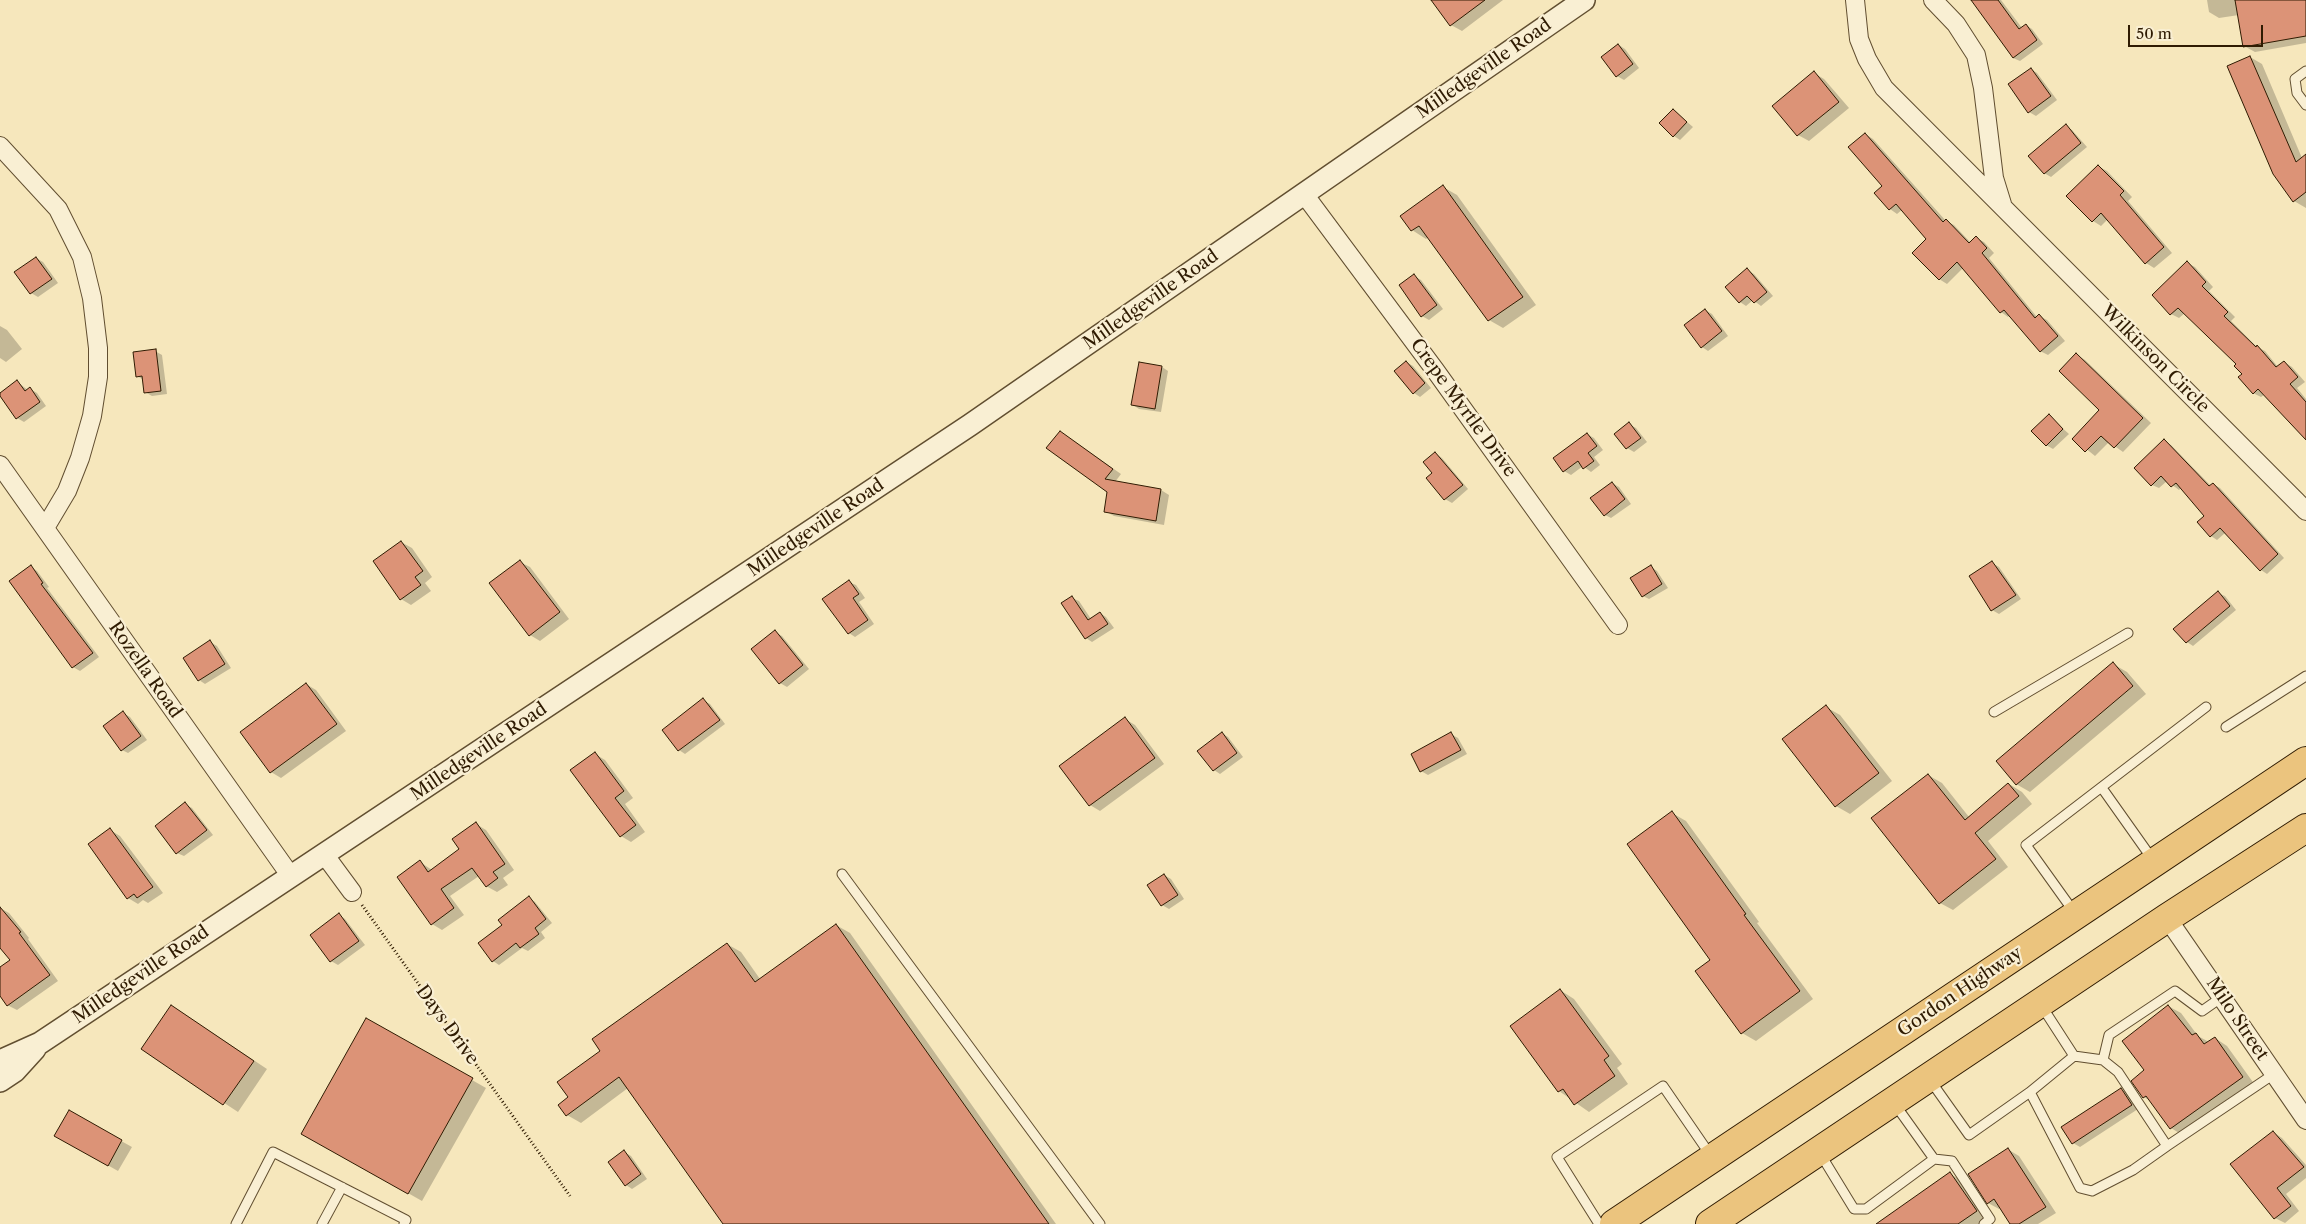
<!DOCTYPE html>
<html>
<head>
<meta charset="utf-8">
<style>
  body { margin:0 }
  #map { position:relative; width:2306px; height:1224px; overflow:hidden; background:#f6e7bc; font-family:"Libre Caslon Text",serif }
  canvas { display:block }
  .scale { position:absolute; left:2128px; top:25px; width:135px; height:22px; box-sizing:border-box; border:2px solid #2f1b02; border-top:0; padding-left:6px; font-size:15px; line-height:18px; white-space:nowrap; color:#2f1b02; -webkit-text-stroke:4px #f9efd3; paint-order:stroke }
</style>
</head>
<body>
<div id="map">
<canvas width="2306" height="1224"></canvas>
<div class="scale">50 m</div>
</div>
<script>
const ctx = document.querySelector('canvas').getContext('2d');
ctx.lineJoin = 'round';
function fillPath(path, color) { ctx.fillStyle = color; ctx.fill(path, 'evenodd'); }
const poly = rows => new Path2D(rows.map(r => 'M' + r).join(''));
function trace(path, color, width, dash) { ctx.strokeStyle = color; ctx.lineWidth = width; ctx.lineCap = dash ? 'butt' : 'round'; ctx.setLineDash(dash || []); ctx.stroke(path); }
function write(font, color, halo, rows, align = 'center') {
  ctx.font = font + ' "Libre Caslon Text",serif'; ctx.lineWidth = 4.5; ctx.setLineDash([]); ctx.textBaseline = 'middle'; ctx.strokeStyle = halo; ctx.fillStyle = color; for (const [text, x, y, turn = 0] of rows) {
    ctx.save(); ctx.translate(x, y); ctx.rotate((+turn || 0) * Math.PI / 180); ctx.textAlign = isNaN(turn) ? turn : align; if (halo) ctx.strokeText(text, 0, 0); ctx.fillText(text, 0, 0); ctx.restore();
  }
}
fillPath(poly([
  [1433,0,1503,0,1462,31,1451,25],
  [1972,0,2001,0,2022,28,2026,25,2032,29,2043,44,2020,61,2013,58],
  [2207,0,2306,0,2306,43,2255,52,2244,46,2239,15,2219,18,2209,12],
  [1619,45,1625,49,1639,68,1624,80,1617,76],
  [2250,57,2262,64,2302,158,2306,156,2306,208,2294,201],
  [2031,69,2037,73,2057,100,2036,116,2029,112],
  [1814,73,1824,79,1849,108,1809,141,1798,135,1774,106],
  [1673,110,1693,127,1680,140,1674,136],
  [2066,126,2072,130,2087,147,2051,177,2044,173],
  [1865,134,1873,139,1946,221,1954,225,1971,243,1976,238,1984,242,1994,253,1989,258,2037,317,2039,316,2047,320,2065,341,2048,355,2040,351,2010,315,2008,317,2001,312,1964,267,1947,284,1939,279,1928,239,1903,209,1897,214,1890,209],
  [2098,166,2107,171,2132,197,2128,201,2172,253,2154,268,2146,263,2108,219,2101,226,2093,221],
  [1443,187,1457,195,1536,305,1503,328,1489,320,1429,236,1426,239,1412,230,1402,216],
  [36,258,43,262,58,283,38,297,31,293],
  [2187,263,2195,267,2213,287,2209,291,2235,317,2231,321,2257,347,2265,351,2278,367,2284,362,2292,367,2305,382,2297,388,2306,399,2306,438,2264,395,2261,397,2253,393,2237,364,2185,313,2179,318,2171,314,2153,295],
  [1747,270,1754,274,1773,296,1761,306,1753,300,1746,306,1740,302],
  [1414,276,1421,280,1443,309,1429,320,1422,316],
  [1705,310,1712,314,1728,336,1708,351,1702,347],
  [0,326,7,330,22,349,6,362,0,358],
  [155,351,162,355,167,394,152,396,145,392,144,380,137,376],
  [2077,355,2085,360,2151,423,2123,452,2109,442,2095,456,2074,439,2101,410],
  [1406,362,1413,366,1431,388,1420,397,1414,393],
  [1162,367,1168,371,1161,412,1139,409,1133,405],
  [17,382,28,390,30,389,37,393,46,406,24,422,17,418],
  [2049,416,2069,434,2053,449,2046,445],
  [1629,424,1636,428,1647,442,1634,452,1627,448],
  [1587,434,1594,438,1603,450,1594,457,1600,465,1591,472,1583,466,1571,475,1564,471],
  [1068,437,1121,474,1115,482,1161,490,1169,495,1164,525,1114,516,1105,511,1109,491],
  [2164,441,2171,445,2211,486,2213,484,2220,488,2284,558,2267,574,2261,570,2225,533,2217,540,2211,536,2206,516,2181,488,2179,490,2167,481,2159,488,2152,485],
  [1436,454,1442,458,1468,489,1452,503,1445,499,1428,478,1434,473],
  [1612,483,1619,487,1631,504,1611,518,1605,515],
  [401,542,412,548,432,577,425,583,431,591,411,605,401,599],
  [520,562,530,567,569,619,540,641,530,635],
  [1992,563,1999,567,2021,599,1999,614,1992,610],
  [31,567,37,571,49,587,47,588,99,657,80,671,73,667],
  [1651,567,1657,571,1668,588,1649,599,1643,596],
  [849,582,856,585,865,598,859,602,874,624,855,637,849,633],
  [2218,593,2225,596,2236,610,2193,646,2187,642],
  [1072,598,1079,601,1091,619,1100,613,1106,617,1114,628,1092,642,1086,638],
  [775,632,782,636,809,669,787,687,780,683],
  [210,642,217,646,231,668,205,684,199,680],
  [2113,664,2127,672,2146,694,2030,792,2016,784],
  [306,684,316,690,346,731,281,778,271,772,241,732],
  [703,700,710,704,725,724,685,754,679,750],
  [1826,707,1840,715,1892,781,1850,814,1836,806],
  [123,713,130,717,147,740,128,753,122,750],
  [1125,719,1135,725,1164,764,1100,811,1090,805],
  [1222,733,1228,737,1243,757,1220,774,1214,770],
  [1451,734,1458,738,1467,754,1428,775,1421,771],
  [595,754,605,760,633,798,625,804,645,832,631,842,621,836],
  [1928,775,1942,783,1969,817,2009,784,2022,792,2032,804,1988,841,2008,867,1953,910,1940,903],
  [185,804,192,808,213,835,184,856,177,853],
  [1672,813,1686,821,1759,922,1757,923,1813,999,1756,1041,1742,1033,1712,960],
  [476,824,486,830,514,870,503,878,508,885,497,892,486,886,479,876,450,896,464,915,442,930,432,924,420,862,432,870,461,849],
  [110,830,120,836,163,893,148,903,143,900,138,904,128,898],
  [1164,875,1171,879,1184,899,1169,909,1162,905,1149,885],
  [529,898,535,902,552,923,541,932,545,938,528,951,522,948,499,965,493,961,504,925],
  [0,908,9,913,29,938,28,939,58,981,17,1010,7,1005,0,994,0,968,12,960,0,946],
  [339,915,345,919,365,945,338,965,331,961],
  [836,925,850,933,1056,1224,725,1224,628,1088,581,1123,567,1115,570,1098,602,1051,727,944,741,952,760,979],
  [1560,990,1574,999,1622,1064,1617,1068,1628,1084,1589,1112,1559,1091],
  [172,1006,267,1069,238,1112,142,1049],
  [2168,1006,2181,1013,2198,1036,2209,1042,2215,1038,2227,1046,2255,1085,2184,1136,2171,1128,2152,1102,2144,1097,2146,1070],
  [367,1020,486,1088,422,1201,302,1133],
  [2121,1089,2128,1093,2138,1109,2080,1147,2073,1143],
  [69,1112,132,1147,118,1171,56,1136],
  [2273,1132,2282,1138,2306,1165,2306,1178,2286,1194,2299,1211,2285,1223,2275,1218],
  [2009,1150,2019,1156,2056,1213,2038,1224,2012,1224,2001,1207,1999,1209,1988,1203],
  [624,1152,631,1156,647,1179,632,1189,626,1185],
  [1950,1174,1964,1182,1990,1219,1983,1224,1879,1224]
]), '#0003');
const building = poly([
  [1431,0,1485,0,1450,26,1431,0],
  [1971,0,1998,0,2019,29,2026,24,2037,40,2013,58,1971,0],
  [2235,0,2306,0,2306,36,2243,47,2235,0],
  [1618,44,1633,64,1616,77,1601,57,1618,44],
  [2250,56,2296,162,2306,154,2306,192,2293,202,2273,174,2227,66,2250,56],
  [2031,68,2051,96,2028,113,2008,84,2031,68],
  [1814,71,1839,102,1797,136,1772,106,1814,71],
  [1673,109,1687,122,1673,137,1659,123,1673,109],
  [2066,124,2081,143,2044,174,2028,156,2066,124],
  [1865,133,1943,222,1946,219,1969,243,1976,236,1987,248,1982,253,2035,318,2039,314,2058,336,2040,352,2004,310,2000,313,1957,262,1939,280,1912,253,1926,239,1896,204,1889,210,1874,193,1882,186,1848,147,1865,133],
  [2098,165,2124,191,2120,195,2164,247,2145,264,2101,213,2092,222,2066,196,2098,165],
  [1443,185,1523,297,1488,321,1419,226,1411,231,1400,216,1443,185],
  [36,257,52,279,30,294,14,272,36,257],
  [2187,261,2206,282,2202,286,2228,312,2224,316,2256,347,2257,345,2276,367,2284,361,2298,377,2290,384,2306,402,2306,440,2258,389,2253,394,2238,377,2242,374,2234,366,2236,364,2178,308,2170,315,2152,295,2187,261],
  [1747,268,1767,292,1754,303,1747,296,1739,303,1725,287,1747,268],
  [1414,274,1437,305,1421,317,1399,285,1414,274],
  [1705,309,1722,331,1701,348,1684,325,1705,309],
  [156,349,161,391,144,393,142,376,136,377,133,352,156,349],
  [2076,353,2143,418,2114,448,2101,436,2085,452,2072,439,2099,410,2059,371,2076,353],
  [1406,361,1425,383,1413,394,1394,371,1406,361],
  [1139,362,1162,366,1155,409,1131,405,1139,362],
  [17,380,25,391,30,387,40,402,16,419,0,396,0,393,17,380],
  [2049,414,2063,429,2046,446,2031,431,2049,414],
  [1629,422,1641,438,1626,449,1614,434,1629,422],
  [1060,431,1113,469,1105,479,1161,489,1156,521,1104,512,1107,492,1046,448,1060,431],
  [1587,433,1597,446,1588,453,1594,461,1583,469,1578,461,1563,472,1553,458,1587,433],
  [2164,439,2209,486,2213,483,2278,554,2260,571,2220,528,2210,537,2197,522,2204,516,2176,483,2171,487,2161,476,2151,486,2134,468,2164,439],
  [1435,452,1463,485,1444,500,1426,478,1432,473,1423,462,1435,452],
  [1612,482,1625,499,1604,516,1590,498,1612,482],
  [401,541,423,571,415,577,421,585,400,600,373,561,401,541],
  [520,560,560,612,529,636,489,583,520,560],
  [1992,561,2016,595,1991,611,1969,576,1992,561],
  [31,565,43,583,41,584,93,653,72,668,9,581,31,565],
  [1651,565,1662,584,1642,597,1630,578,1651,565],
  [849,580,859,594,853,598,868,620,848,634,822,599,849,580],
  [2218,591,2230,606,2186,643,2173,629,2218,591],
  [1072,596,1088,620,1100,612,1108,624,1085,639,1061,603,1072,596],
  [775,630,803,665,779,684,751,649,775,630],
  [210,640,225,664,198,681,183,658,210,640],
  [2113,662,2133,686,2016,785,1996,761,2113,662],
  [306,683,337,724,270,773,240,732,306,683],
  [703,698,720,720,678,751,662,730,703,698],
  [1826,705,1879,773,1835,807,1782,739,1826,705],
  [123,711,141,736,121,751,103,726,123,711],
  [1125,717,1155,758,1089,806,1059,766,1125,717],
  [1222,732,1237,753,1213,771,1197,751,1222,732],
  [1451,732,1461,750,1420,772,1411,754,1451,732],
  [595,752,624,791,615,798,636,825,620,837,570,770,595,752],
  [1928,774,1965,820,2008,783,2019,796,1975,833,1996,859,1939,904,1871,818,1928,774],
  [185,802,207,830,176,854,155,826,185,802],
  [1672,811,1746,914,1744,915,1800,991,1741,1034,1695,971,1710,960,1627,844,1672,811],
  [476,822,505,864,493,872,498,878,486,887,472,868,441,889,454,908,431,925,397,877,420,860,428,872,459,849,452,839,476,822],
  [110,828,153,887,137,898,134,894,127,899,88,844,110,828],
  [1164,874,1178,895,1161,906,1147,885,1164,874],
  [529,896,546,919,535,928,539,934,520,948,516,943,492,962,478,943,502,925,498,920,529,896],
  [0,907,21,932,19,933,50,975,7,1006,0,996,0,967,10,960,0,948,0,907],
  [339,913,359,941,330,962,310,935,339,913],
  [836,924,1049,1224,723,1224,619,1077,566,1116,558,1105,568,1097,557,1082,600,1051,592,1039,727,943,755,982,836,924],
  [1560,989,1609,1056,1604,1060,1615,1076,1574,1105,1563,1089,1558,1092,1510,1026,1560,989],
  [171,1005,254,1061,223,1105,141,1049,171,1005],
  [2168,1005,2192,1035,2196,1033,2204,1044,2215,1037,2243,1077,2170,1129,2146,1096,2143,1098,2131,1081,2144,1070,2122,1041,2168,1005],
  [366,1018,473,1078,408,1194,301,1134,366,1018],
  [2121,1088,2132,1105,2072,1144,2061,1127,2121,1088],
  [69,1110,122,1140,108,1166,54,1136,69,1110],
  [2273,1131,2304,1167,2277,1188,2291,1206,2274,1219,2230,1164,2273,1131],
  [2008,1148,2046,1207,2019,1224,2010,1224,1994,1199,1987,1204,1968,1174,2008,1148],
  [624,1150,641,1174,625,1186,608,1162,624,1150],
  [1950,1172,1977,1211,1958,1224,1876,1224,1950,1172]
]);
fillPath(building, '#dc9377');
trace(building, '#2f1b02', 1);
const service = poly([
  [2306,71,2295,79,2297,93,2306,105],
  [1994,712,2128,633],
  [2226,727,2306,676],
  [2102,788,2153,860],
  [842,874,1100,1224],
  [2074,912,2026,845,2206,707],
  [2041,1005,2074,1056,2030,1092,2080,1188,2092,1191,2133,1170,2167,1146,2118,1072,2103,1060,2074,1056],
  [2103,1060,2109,1035,2175,991,2202,1011,2222,997],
  [1930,1080,1969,1135,2030,1092],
  [1894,1103,1934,1159,1952,1161,1990,1219,1984,1224],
  [2167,1146,2274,1074],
  [1821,1155,1854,1209,1866,1209,1934,1159],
  [236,1224,273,1152,406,1220,404,1224],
  [322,1224,342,1187],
  [1599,1224,1557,1157,1663,1086,1711,1156]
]);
const minor = poly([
  [1855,0,1859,39,1867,59,1884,88,2306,511],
  [1933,0,1956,24,1976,55,1983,88,1994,178,2002,204],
  [0,146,58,209,82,257,92,298,98,348,98,377,92,416,80,458,67,491,45,528],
  [1304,194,1435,370,1618,625],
  [0,465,290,875],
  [324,854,352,892],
  [2167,918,2306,1120]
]);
const tertiary = poly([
  [0,1061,40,1043,970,425,1584,0],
  [0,1081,15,1071,35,1049]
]);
const trunk = poly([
  [1614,1224,2306,761],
  [1710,1224,2167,918,2306,828]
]);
trace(service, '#614e30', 11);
trace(minor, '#614e30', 20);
trace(tertiary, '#614e30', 24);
trace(trunk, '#2f1b02', 30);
trace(poly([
  [362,905,570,1196]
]), '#2f1b02', 3, [1, 2.5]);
trace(service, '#f9efd3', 9);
trace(minor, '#f9efd3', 18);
trace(tertiary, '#f9efd3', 21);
trace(trunk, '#ebc47e', 28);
write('18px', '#2f1b02', '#f9efd3', [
  ["Milledgeville Road",1484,69,-35],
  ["Milledgeville Road",1151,300,-35],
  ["Wilkinson Circle",2155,359,45],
  ["Crepe Myrtle Drive",1463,408,54],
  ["Milledgeville Road",816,528,-34],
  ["Rozella Road",145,670,55],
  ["Milledgeville Road",479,752,-34],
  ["Milledgeville Road",141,975,-34],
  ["Gordon Highway",1960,992,-34],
  ["Milo Street",2237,1019,56],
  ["Days Drive",447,1025,54]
]);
</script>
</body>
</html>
